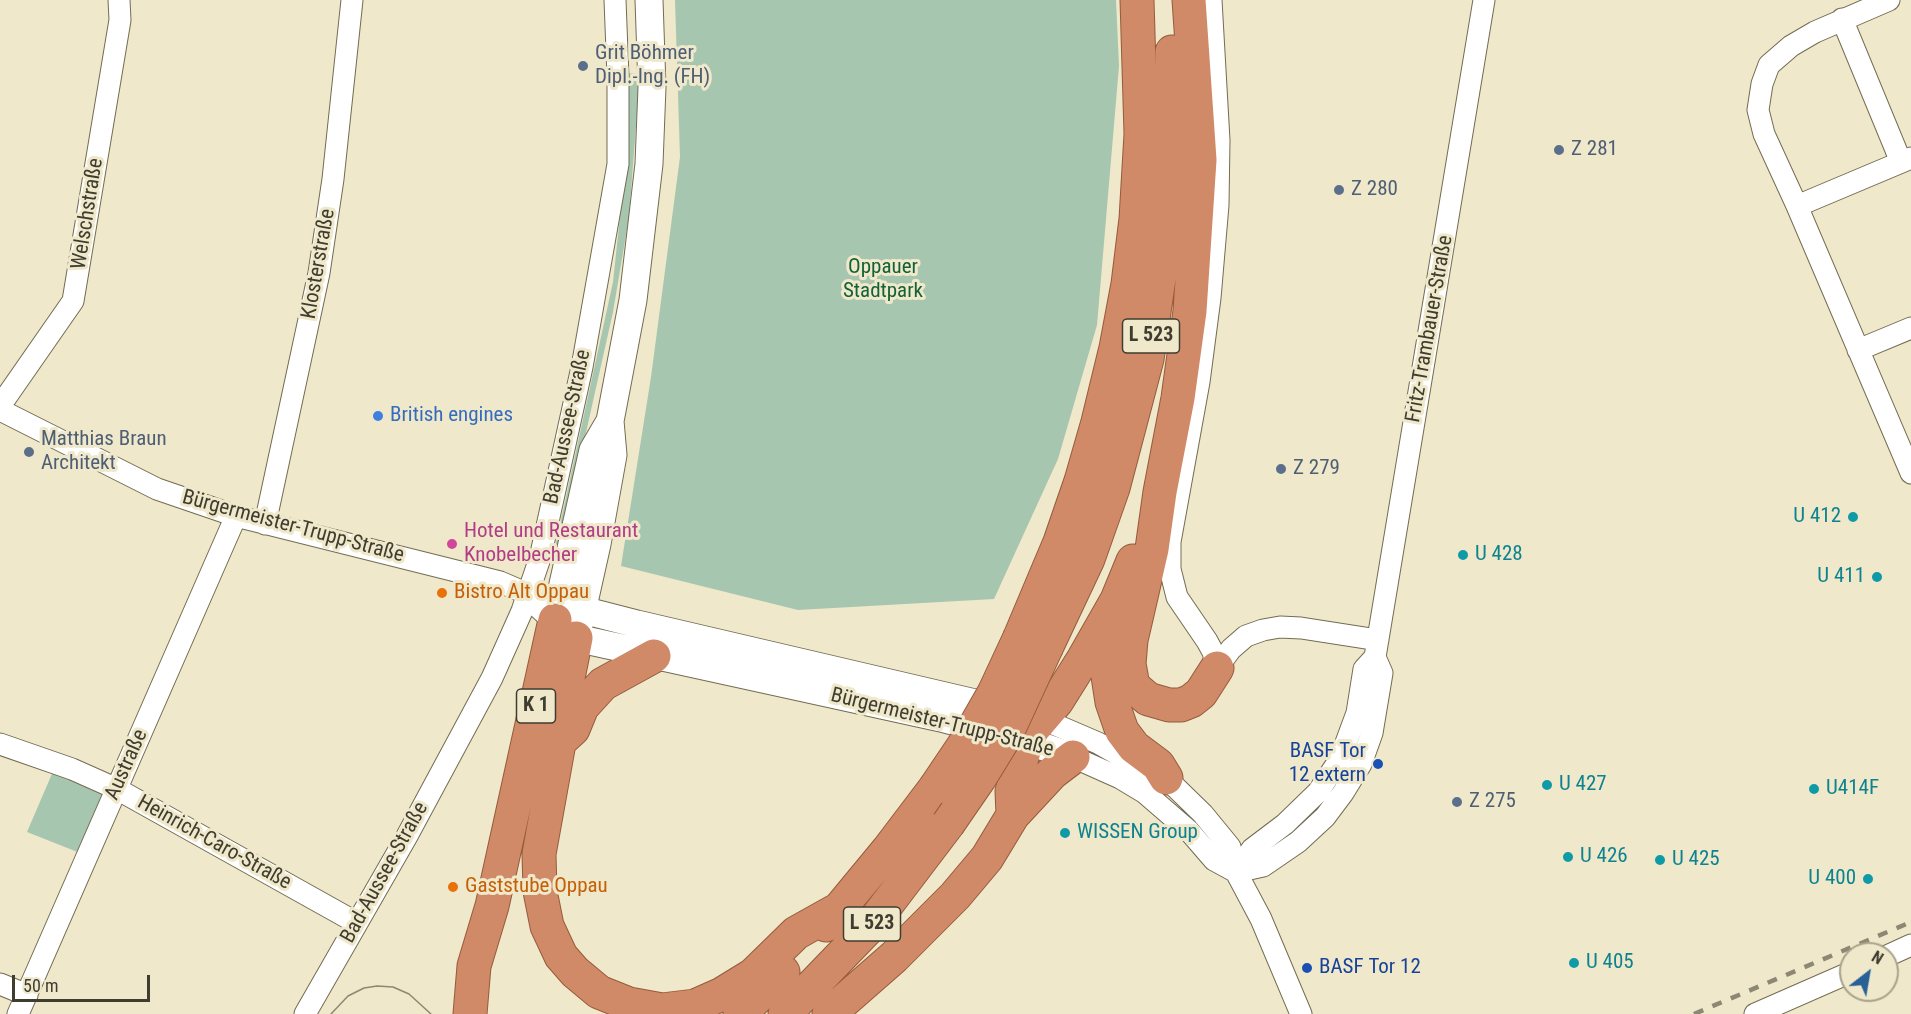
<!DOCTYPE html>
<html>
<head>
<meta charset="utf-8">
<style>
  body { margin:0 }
  #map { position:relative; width:1911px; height:1014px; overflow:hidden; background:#efe8ca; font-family:"Roboto Condensed",sans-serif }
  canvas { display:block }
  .north { position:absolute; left:1839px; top:942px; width:60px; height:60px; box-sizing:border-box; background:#efe8ca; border:2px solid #a9a38c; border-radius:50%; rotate:31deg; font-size:16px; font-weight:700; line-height:24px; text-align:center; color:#3f3c30 }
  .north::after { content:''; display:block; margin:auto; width:21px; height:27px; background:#296098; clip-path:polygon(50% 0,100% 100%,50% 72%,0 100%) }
  .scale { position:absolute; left:12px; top:975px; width:138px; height:27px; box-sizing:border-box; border:3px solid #3f3c30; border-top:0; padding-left:8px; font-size:18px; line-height:21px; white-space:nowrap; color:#3f3c30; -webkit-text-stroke:4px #efe8ca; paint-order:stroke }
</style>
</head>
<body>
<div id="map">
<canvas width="1911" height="1014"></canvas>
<div class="north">N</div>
<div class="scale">50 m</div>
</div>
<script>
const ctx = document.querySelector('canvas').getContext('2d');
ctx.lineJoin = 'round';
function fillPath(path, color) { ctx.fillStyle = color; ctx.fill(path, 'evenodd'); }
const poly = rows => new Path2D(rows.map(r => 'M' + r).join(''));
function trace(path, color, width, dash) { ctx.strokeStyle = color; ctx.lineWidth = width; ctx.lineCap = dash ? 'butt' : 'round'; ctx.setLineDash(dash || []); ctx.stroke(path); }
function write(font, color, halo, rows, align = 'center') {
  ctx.font = font + ' "Roboto Condensed",sans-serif'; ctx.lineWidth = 6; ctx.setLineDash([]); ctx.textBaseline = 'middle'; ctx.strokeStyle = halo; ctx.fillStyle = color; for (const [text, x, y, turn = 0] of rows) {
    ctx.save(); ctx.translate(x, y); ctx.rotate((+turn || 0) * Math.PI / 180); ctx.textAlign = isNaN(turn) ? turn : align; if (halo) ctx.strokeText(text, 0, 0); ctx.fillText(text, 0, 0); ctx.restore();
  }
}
fillPath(poly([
  [675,0,1116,0,1119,66,1097,325,1058,459,994,599,798,610,621,566,651,377,680,157],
  [624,73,640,74,629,217,613,312,559,553,557,555,554,552,613,282,626,160],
  [54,769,107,790,80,853,27,832]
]), '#a7c6b0');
const minor = poly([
  [1211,0,1219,140,1218,205,1210,298,1199,382,1170,542,1170,569,1177,597,1207,641,1213,652,1217,668],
  [1889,0,1815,32,1791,46,1769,65,1762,84,1758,110,1764,134,1797,206,1911,473],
  [1842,19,1901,162],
  [1797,206,1911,158],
  [1858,350,1911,328],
  [0,406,73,301,120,20,119,0],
  [0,410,157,489,236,516,500,582,528,594],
  [265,524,319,273,333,179,352,0],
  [1217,668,1231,649,1246,636,1263,630,1280,627,1301,628,1378,640],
  [1042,719,1098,743,1153,774,1166,778,1203,814,1230,847,1236,872,1261,919,1301,1014],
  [0,744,72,769,117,789,357,923],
  [1073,757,1120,778,1145,793,1189,831,1214,860,1236,872],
  [1236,872,1263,866,1298,842,1325,817,1343,793,1361,764,1372,733,1382,673,1375,657,1484,0],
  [1236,872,1252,849,1285,824,1318,792,1340,759,1357,713,1364,669,1375,657],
  [1887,956,1911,945],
  [0,984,27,995],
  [18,1014,236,516],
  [305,1014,407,836,492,678,522,611,540,558,582,367,618,164,618,77,615,0],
  [1755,1014,1851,972]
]);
const tertiary = poly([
  [528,594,576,638,941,718,1027,741,1073,757],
  [567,606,637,624,1005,710],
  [555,620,593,450,610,421],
  [576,638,597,544,613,455,610,421,633,300,649,164,652,87,649,0]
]);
const trunk = poly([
  [1189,0,1200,160,1190,311,1178,398,1160,492,1152,549,1131,640,1129,664,1133,686,1148,699,1169,705,1181,705,1191,701,1201,693,1217,668],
  [1020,637,1060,542,1081,481,1098,422,1116,348,1128,284,1136,219,1141,134,1137,0],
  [576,638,558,728,559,743,539,854,540,891,547,926,561,956,575,972,599,992,629,1004,662,1010,695,1006,722,994,753,975,796,933,839,909],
  [1113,643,1108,676,1112,702,1122,731,1134,747,1158,765,1166,778],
  [1047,646,1088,559,1113,488,1147,359,1166,231,1172,134,1172,52],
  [562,739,573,729,582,707,603,684,654,656],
  [1013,815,1012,791,1027,741,1033,729,1057,701,1084,658,1117,600,1133,561],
  [826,925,888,850,935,788],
  [470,1014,474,966,492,906,555,620],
  [740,1014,783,972],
  [785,1014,872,924,948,824],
  [829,1014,894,957,955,896,987,858,1013,815,1052,773,1073,757]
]);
trace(minor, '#736c52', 23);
trace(tertiary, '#736c52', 29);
trace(trunk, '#955b3c', 35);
trace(minor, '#fff', 21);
trace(tertiary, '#fff', 27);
trace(trunk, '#d08a68', 33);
trace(poly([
  [331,1014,348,996,364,988,377,986,393,987,409,994,431,1014]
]), '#8d8874', 1.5);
trace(poly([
  [1694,1014,1911,922]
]), '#8d8874', 4.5, [10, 10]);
const trunkBridge = poly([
  [935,788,966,742,994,693,1020,637],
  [948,824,979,779,1006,735,1047,646]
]);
trace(trunkBridge, '#955b3c', 35, []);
trace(trunkBridge, '#d08a68', 33);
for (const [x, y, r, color] of [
  [583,66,6,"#5c6f8a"],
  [1559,150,6,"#5c6f8a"],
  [1339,190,6,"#5c6f8a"],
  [378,416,6,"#3f7fe0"],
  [29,452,6,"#5c6f8a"],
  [1281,469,6,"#5c6f8a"],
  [1853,517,6,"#0f9aa8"],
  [452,544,6,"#d1479c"],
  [1463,555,6,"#0f9aa8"],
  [1877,577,6,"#0f9aa8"],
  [442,593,6,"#e8710a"],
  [1378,764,6,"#1a4fb4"],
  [1547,785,6,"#0f9aa8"],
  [1814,789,6,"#0f9aa8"],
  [1457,802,6,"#5c6f8a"],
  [1065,833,6,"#0f9aa8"],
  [1568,857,6,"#0f9aa8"],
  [1660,860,6,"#0f9aa8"],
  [1868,879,6,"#0f9aa8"],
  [453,887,6,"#e8710a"],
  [1574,963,6,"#0f9aa8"],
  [1307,968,6,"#1a4fb4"]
]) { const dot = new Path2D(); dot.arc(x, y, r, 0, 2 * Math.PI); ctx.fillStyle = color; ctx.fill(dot); trace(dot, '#efe8ca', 2); }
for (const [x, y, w] of [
  [1151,336,57],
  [536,706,39],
  [872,924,57]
]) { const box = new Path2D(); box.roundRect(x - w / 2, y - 17, w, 34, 4.5); ctx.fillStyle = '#efe8ca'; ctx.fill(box); trace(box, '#3f3c30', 1.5); }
write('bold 20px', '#3f3c30', null, [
  ["L 523",1151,336],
  ["K 1",536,706],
  ["L 523",872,924]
]);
write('21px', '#4e5e75', '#efe8ca', [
  ["Grit Böhmer",595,54],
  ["Dipl.-Ing. (FH)",595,78],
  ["Z 281",1571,150],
  ["Z 280",1351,190],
  ["Matthias Braun",41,440],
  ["Architekt",41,464],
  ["Z 279",1293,469],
  ["Z 275",1469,802]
], 'left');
write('21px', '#3f3c30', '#efe8ca', [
  ["Welschstraße",88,214,-81],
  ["Klosterstraße",319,264,-80],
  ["Fritz-Trambauer-Straße",1430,329,-80],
  ["Bad-Aussee-Straße",568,427,-78],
  ["Bürgermeister-Trupp-Straße",293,527,15],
  ["Bürgermeister-Trupp-Straße",942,723,14],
  ["Austraße",127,765,-66],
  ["Heinrich-Caro-Straße",214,843,29],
  ["Bad-Aussee-Straße",385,873,-61]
]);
write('21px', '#136238', '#efe8ca', [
  ["Oppauer",883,268],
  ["Stadtpark",883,292]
]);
write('21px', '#366cbe', '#efe8ca', [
  ["British engines",390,416]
], 'left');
write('21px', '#0d838f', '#efe8ca', [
  ["U 412",1841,517,"right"],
  ["U 428",1475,555],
  ["U 411",1865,577,"right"],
  ["U 427",1559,785],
  ["U414F",1826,789],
  ["WISSEN Group",1077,833],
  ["U 426",1580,857],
  ["U 425",1672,860],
  ["U 400",1856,879,"right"],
  ["U 405",1586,963]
], 'left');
write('21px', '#b23c85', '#efe8ca', [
  ["Hotel und Restaurant",464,532],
  ["Knobelbecher",464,556]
], 'left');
write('21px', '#c56008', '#efe8ca', [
  ["Bistro Alt Oppau",454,593],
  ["Gaststube Oppau",465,887]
], 'left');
write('21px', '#164399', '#efe8ca', [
  ["BASF Tor",1366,752],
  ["12 extern",1366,776],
  ["BASF Tor 12",1319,968,"left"]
], 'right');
</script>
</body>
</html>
